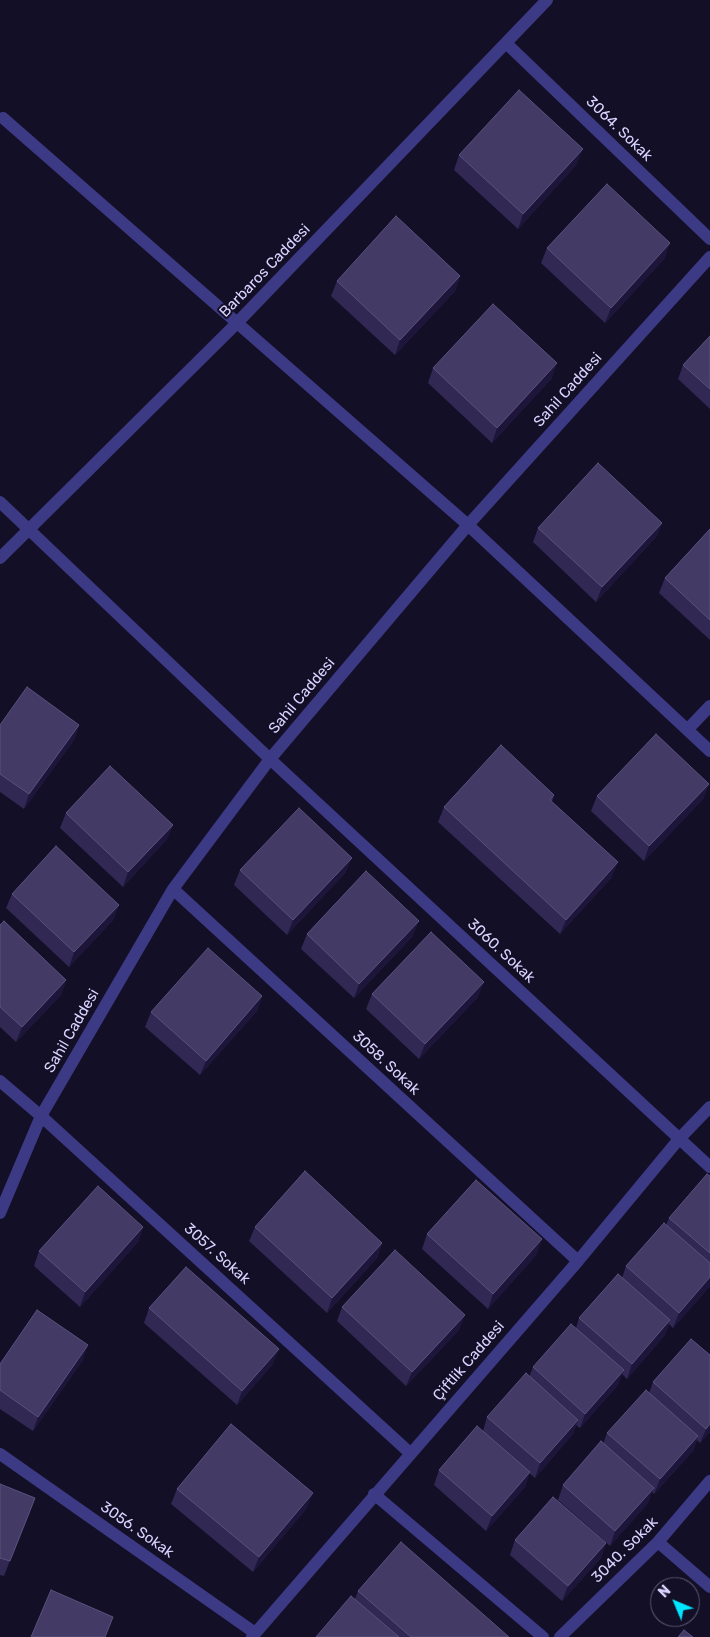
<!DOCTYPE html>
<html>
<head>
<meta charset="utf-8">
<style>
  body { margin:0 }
  #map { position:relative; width:710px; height:1637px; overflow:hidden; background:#130f26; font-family:Rubik,sans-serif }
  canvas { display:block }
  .north { position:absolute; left:650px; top:1577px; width:50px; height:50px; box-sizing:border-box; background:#130f26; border:1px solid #625e7d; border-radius:50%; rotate:315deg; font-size:14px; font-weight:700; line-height:20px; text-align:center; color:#d9d4ff }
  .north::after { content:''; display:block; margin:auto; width:18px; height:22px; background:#00e5ff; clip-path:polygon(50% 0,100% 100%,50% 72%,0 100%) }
</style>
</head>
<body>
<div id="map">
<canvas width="710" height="1637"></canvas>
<div class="north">N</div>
</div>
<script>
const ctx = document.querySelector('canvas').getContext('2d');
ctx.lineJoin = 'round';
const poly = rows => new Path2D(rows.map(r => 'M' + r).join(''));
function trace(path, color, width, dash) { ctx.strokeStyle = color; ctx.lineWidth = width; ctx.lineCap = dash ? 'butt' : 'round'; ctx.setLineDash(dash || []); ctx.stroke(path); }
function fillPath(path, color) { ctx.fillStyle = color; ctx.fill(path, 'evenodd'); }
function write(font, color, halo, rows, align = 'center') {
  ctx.font = font + ' Rubik,sans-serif'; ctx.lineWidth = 4; ctx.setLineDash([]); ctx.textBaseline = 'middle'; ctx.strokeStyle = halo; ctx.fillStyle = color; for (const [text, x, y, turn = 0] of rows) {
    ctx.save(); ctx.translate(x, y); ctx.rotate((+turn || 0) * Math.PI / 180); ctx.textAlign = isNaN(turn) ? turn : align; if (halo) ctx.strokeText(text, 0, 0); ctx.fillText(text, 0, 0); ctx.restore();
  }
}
trace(poly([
  [506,43,710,239],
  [3,118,468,525,710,751],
  [0,502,270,759,710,1167],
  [0,558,236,324,547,0],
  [688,729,710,706],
  [173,889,578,1261],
  [0,1081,41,1116,410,1453],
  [0,1213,41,1116,173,889,270,759,468,525,710,257],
  [0,1454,255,1633],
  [374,1494,543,1637],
  [658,1542,710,1587],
  [252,1637,578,1261,679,1139,710,1107],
  [560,1637,658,1542,710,1481]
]), '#3d3a85', 12);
fillPath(poly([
  [459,155,577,164,518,229,454,170],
  [547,248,665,258,605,323,541,263],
  [460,276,455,291,395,355,331,296,337,281],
  [710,336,710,409,678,379,683,365],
  [433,368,552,378,492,443,428,383],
  [662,523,656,537,596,602,533,542,538,528],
  [710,529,710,640,659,593,665,578],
  [0,725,79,725,74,740,24,809,0,792],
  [709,784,703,799,644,861,591,811,597,796],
  [554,795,552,802,612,877,560,934,438,822,444,807],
  [66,813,173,825,167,839,123,887,60,828],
  [240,870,346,872,287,935,234,885],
  [12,894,119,905,113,920,69,967,6,908],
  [0,925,66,980,61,995,16,1042,0,1027],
  [307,934,413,936,354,998,301,949],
  [372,994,478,997,419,1059,366,1009],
  [262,996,257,1011,200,1075,145,1027,151,1012],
  [710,1176,710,1286,673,1328,669,1324,665,1335,627,1379,622,1374,618,1385,580,1428,576,1425,573,1434,535,1478,529,1473,525,1487,486,1531,434,1485,439,1470,483,1431,487,1417,529,1377,533,1367,576,1328,579,1318,622,1278,626,1266,666,1225,669,1218],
  [143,1227,138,1242,80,1307,34,1266,39,1251],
  [255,1227,382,1243,377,1258,327,1313,249,1241],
  [427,1234,537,1254,488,1309,422,1249],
  [342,1307,459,1330,406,1386,337,1321],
  [149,1308,273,1364,237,1405,144,1323],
  [710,1355,710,1432,700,1443,697,1440,693,1451,654,1494,652,1492,648,1503,610,1546,558,1500,563,1485,603,1444,607,1433,649,1393,653,1382],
  [83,1360,33,1431,0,1409,0,1364],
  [0,1484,35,1498,4,1576,0,1575],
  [177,1489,307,1508,253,1572,171,1504],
  [515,1540,606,1543,601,1558,562,1601,510,1555],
  [358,1591,509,1637,316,1637,355,1599]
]), '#312854');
fillPath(poly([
  [583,149,577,164,518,229,523,214],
  [670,243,665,258,605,323,611,308],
  [460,276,455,291,395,355,400,340],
  [557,363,552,378,492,443,497,428],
  [662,523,656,537,596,602,602,587],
  [79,725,74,740,24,809,29,794],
  [709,784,703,799,644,861,649,846],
  [173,825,167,839,123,887,128,872],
  [352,858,346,872,287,935,293,920],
  [618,862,612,877,560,934,566,920],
  [119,905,113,920,69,967,74,952],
  [419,921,413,936,354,998,359,984],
  [66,980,61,995,16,1042,22,1027],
  [484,982,478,997,419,1059,425,1044],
  [262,996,257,1011,200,1075,206,1061],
  [143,1227,138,1242,80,1307,85,1292],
  [542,1239,537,1254,488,1309,493,1294],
  [382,1243,377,1258,327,1313,332,1298],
  [710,1277,710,1286,673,1328,679,1313],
  [465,1315,459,1330,406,1386,412,1372],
  [670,1320,665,1335,627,1379,632,1364],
  [88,1345,83,1360,33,1431,38,1417],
  [279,1349,273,1364,237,1405,242,1391],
  [624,1370,618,1385,580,1428,585,1414],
  [578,1420,573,1434,535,1478,540,1463],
  [710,1424,710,1432,700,1443,706,1429],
  [698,1436,693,1451,654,1494,660,1479],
  [530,1472,525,1487,486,1531,492,1516],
  [654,1488,648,1503,610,1546,615,1531],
  [313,1493,307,1508,253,1572,259,1557],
  [35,1498,30,1513,4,1576,10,1561],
  [606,1543,601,1558,562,1601,568,1586]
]), '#1d163a');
const building = poly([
  [519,90,583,149,523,214,459,155,519,90],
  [607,184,670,243,611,308,547,248,607,184],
  [396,216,460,276,400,340,337,281,396,216],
  [493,304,557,363,497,428,433,368,493,304],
  [710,336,710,389,683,365,710,336],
  [598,463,662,523,602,587,538,528,598,463],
  [710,529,710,620,665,578,710,529],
  [27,687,79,725,29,794,0,774,0,725,27,687],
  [656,734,709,784,649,846,597,796,656,734],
  [501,745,554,795,550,800,618,862,566,920,444,807,501,745],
  [110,766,173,825,128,872,66,813,110,766],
  [299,808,352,858,293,920,240,870,299,808],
  [56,846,119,905,74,952,12,894,56,846],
  [366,871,419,921,359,984,307,934,366,871],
  [4,921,66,980,22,1027,0,1007,0,925,4,921],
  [431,932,484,982,425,1044,372,994,431,932],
  [208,948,262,996,206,1061,151,1012,208,948],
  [305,1171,382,1243,332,1298,255,1227,305,1171],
  [707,1174,710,1176,710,1253,669,1218,707,1174],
  [476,1180,542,1239,493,1294,427,1234,476,1180],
  [98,1186,143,1227,85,1292,39,1251,98,1186],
  [664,1223,710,1263,710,1277,679,1313,626,1266,664,1223],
  [395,1250,465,1315,412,1372,342,1307,395,1250],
  [186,1267,279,1349,242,1391,149,1308,186,1267],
  [618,1274,670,1320,632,1364,579,1318,618,1274],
  [37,1310,88,1345,38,1417,0,1390,0,1364,37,1310],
  [571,1324,624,1370,585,1414,533,1367,571,1324],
  [691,1339,710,1355,710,1424,706,1429,653,1382,691,1339],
  [526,1373,578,1420,540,1463,487,1417,526,1373],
  [646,1390,698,1436,660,1479,607,1433,646,1390],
  [231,1424,313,1493,259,1557,177,1489,231,1424],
  [477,1426,530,1472,492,1516,439,1470,477,1426],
  [601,1441,654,1488,615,1531,563,1485,601,1441],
  [0,1484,35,1498,10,1561,0,1558,0,1484],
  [553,1497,606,1543,568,1586,515,1540,553,1497],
  [401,1542,509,1637,411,1637,358,1591,401,1542],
  [51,1590,113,1617,105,1637,31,1637,51,1590],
  [351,1596,399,1637,316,1637,351,1596],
  [684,1630,693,1637,678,1637,684,1630]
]);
fillPath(building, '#433a66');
trace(building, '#5a527e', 1);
write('15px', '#d9d4ff', '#130f26', [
  ["3064. Sokak",619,129,44],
  ["Barbaros Caddesi",265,271,-46],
  ["Sahil Caddesi",568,390,-48],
  ["Sahil Caddesi",302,696,-50],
  ["3060. Sokak",501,951,43],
  ["Sahil Caddesi",72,1031,-60],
  ["3058. Sokak",386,1063,43],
  ["3057. Sokak",217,1254,42],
  ["Çiftlik Caddesi",469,1361,-49],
  ["3056. Sokak",137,1530,35],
  ["3040. Sokak",625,1550,-45]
]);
</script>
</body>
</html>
